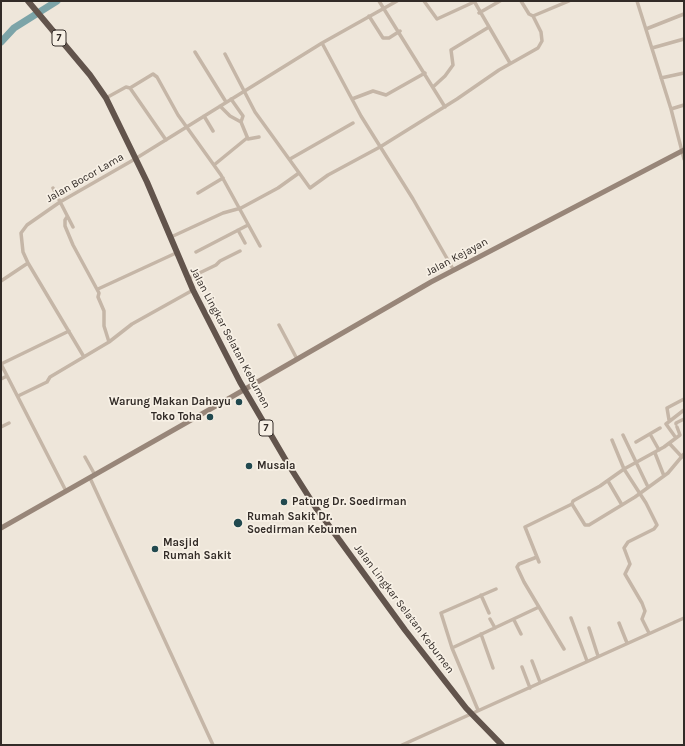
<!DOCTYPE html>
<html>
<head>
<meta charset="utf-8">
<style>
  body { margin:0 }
  #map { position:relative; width:685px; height:746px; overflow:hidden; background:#eee6da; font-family:Karla,sans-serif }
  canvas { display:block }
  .frame { position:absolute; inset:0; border:2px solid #322b27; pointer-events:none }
</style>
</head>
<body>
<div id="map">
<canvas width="685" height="746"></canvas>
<div class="frame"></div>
</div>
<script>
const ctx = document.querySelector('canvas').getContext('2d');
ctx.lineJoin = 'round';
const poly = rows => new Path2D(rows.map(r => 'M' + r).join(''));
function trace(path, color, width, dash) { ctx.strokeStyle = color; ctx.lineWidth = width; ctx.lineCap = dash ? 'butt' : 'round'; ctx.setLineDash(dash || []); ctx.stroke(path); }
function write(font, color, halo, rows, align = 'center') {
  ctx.font = font + ' Karla,sans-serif'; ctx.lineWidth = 3.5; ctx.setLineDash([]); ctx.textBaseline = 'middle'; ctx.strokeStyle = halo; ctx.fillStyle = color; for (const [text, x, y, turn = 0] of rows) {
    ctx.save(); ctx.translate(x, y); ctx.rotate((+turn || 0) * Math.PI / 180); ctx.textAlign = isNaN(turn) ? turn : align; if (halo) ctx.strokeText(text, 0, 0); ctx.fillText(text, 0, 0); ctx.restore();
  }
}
trace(poly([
  [1,42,14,28,57,1]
]), '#7ca4a8', 7);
trace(poly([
  [379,1,445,107],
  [424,1,437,19,474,2],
  [474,1,510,63],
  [637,1,671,109,684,159],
  [479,13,500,1],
  [369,16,383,38,389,38,400,31],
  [533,16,569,1],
  [646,29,684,14],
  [322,43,361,116,413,199,453,269],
  [652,48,684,39],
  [195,52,226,102],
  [225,54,255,112,310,188,328,175,380,147,457,99,499,70,538,48,542,41,541,32,533,16,529,14,521,1],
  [661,78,684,73],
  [433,87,445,76,453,65,451,50,489,27],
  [106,98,126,87,130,88],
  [231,99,243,116,241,122],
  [352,99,373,91,386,95,425,73],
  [220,106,230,116,241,122,248,139,259,137],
  [671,109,684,105],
  [204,116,213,131],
  [166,140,130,88,153,74,157,77,178,115,221,175,260,246],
  [290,159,353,123],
  [214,165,247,138],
  [53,188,73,227],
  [198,193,223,178],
  [67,217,65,220,65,226,73,245,99,293,98,297,104,311,104,326,109,342],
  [238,230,245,243],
  [171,237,223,213,241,208,278,188,299,173],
  [196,252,248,225],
  [28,263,84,357],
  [187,279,216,265,220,261,240,251],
  [1,281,28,263,23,252,21,233,27,225,60,202,135,159,322,43,397,1],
  [98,289,176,253],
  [279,325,297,359],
  [1,364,66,491],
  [1,364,69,331],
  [1,379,7,376],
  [18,396,47,382,50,377,109,342,132,324,193,290],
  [669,420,667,408,684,399],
  [676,424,676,423,684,419],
  [1,427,9,423],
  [650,434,659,450],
  [623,435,648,487],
  [676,438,666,424,684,410],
  [612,440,624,469,646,503,657,525,654,529,628,542,624,548,630,564,625,574,642,603,645,611,642,619,649,633],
  [636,442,660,428],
  [669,443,682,457],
  [655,453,664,476],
  [85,457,95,475],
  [90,478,213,745],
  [608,481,622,505],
  [572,504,585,525,589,525,635,497,668,473,684,454],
  [537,557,519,564,517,567,524,582,564,649],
  [539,562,525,527,572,504,573,501,600,486,624,469,664,447,680,435,677,427],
  [481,595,489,613],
  [571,618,587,661],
  [490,619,495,628],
  [514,620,521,634],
  [619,623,627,643],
  [589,628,598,656],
  [481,634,493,668],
  [452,648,539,607],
  [532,661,540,682],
  [522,667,530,688],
  [478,710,452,648,441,613,496,589],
  [402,745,684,618]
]), '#c5b6a7', 3.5);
trace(poly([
  [1,528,221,403,431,282,684,150]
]), '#988679', 5);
trace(poly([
  [28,1,90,75,106,98,147,182,193,290,240,382,288,464,316,508,405,630,466,708,502,745]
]), '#62544c', 6);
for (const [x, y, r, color] of [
  [239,402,4,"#21494f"],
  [210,417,4,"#21494f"],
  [249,466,4,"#21494f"],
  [284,502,4,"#21494f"],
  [238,523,5,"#21494f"],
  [155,549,4,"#21494f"]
]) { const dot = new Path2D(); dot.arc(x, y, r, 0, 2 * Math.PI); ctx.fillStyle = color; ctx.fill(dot); trace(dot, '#f7f0e5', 1.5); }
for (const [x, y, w] of [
  [59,38,14],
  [266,428,14]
]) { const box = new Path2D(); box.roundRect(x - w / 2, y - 8, w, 16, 3); ctx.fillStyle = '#f7f0e5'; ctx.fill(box); trace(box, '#322b27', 1); }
write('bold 10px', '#322b27', null, [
  ["7",59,38],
  ["7",266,428]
]);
write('11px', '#322b27', '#f7f0e5', [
  ["Jalan Bocor Lama",85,178,-30],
  ["Jalan Kejayan",457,257,-28],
  ["Jalan Lingkar Selatan Kebumen",230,338,62],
  ["Jalan Lingkar Selatan Kebumen",404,609,53]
]);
write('bold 11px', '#322b27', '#f7f0e5', [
  ["Warung Makan Dahayu",231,402,"right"],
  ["Toko Toha",202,417,"right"],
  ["Musala",257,466],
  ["Patung Dr. Soedirman",292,502],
  ["Rumah Sakit Dr.",247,517],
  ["Soedirman Kebumen",247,530],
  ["Masjid",163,543],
  ["Rumah Sakit",163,556]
], 'left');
</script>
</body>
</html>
